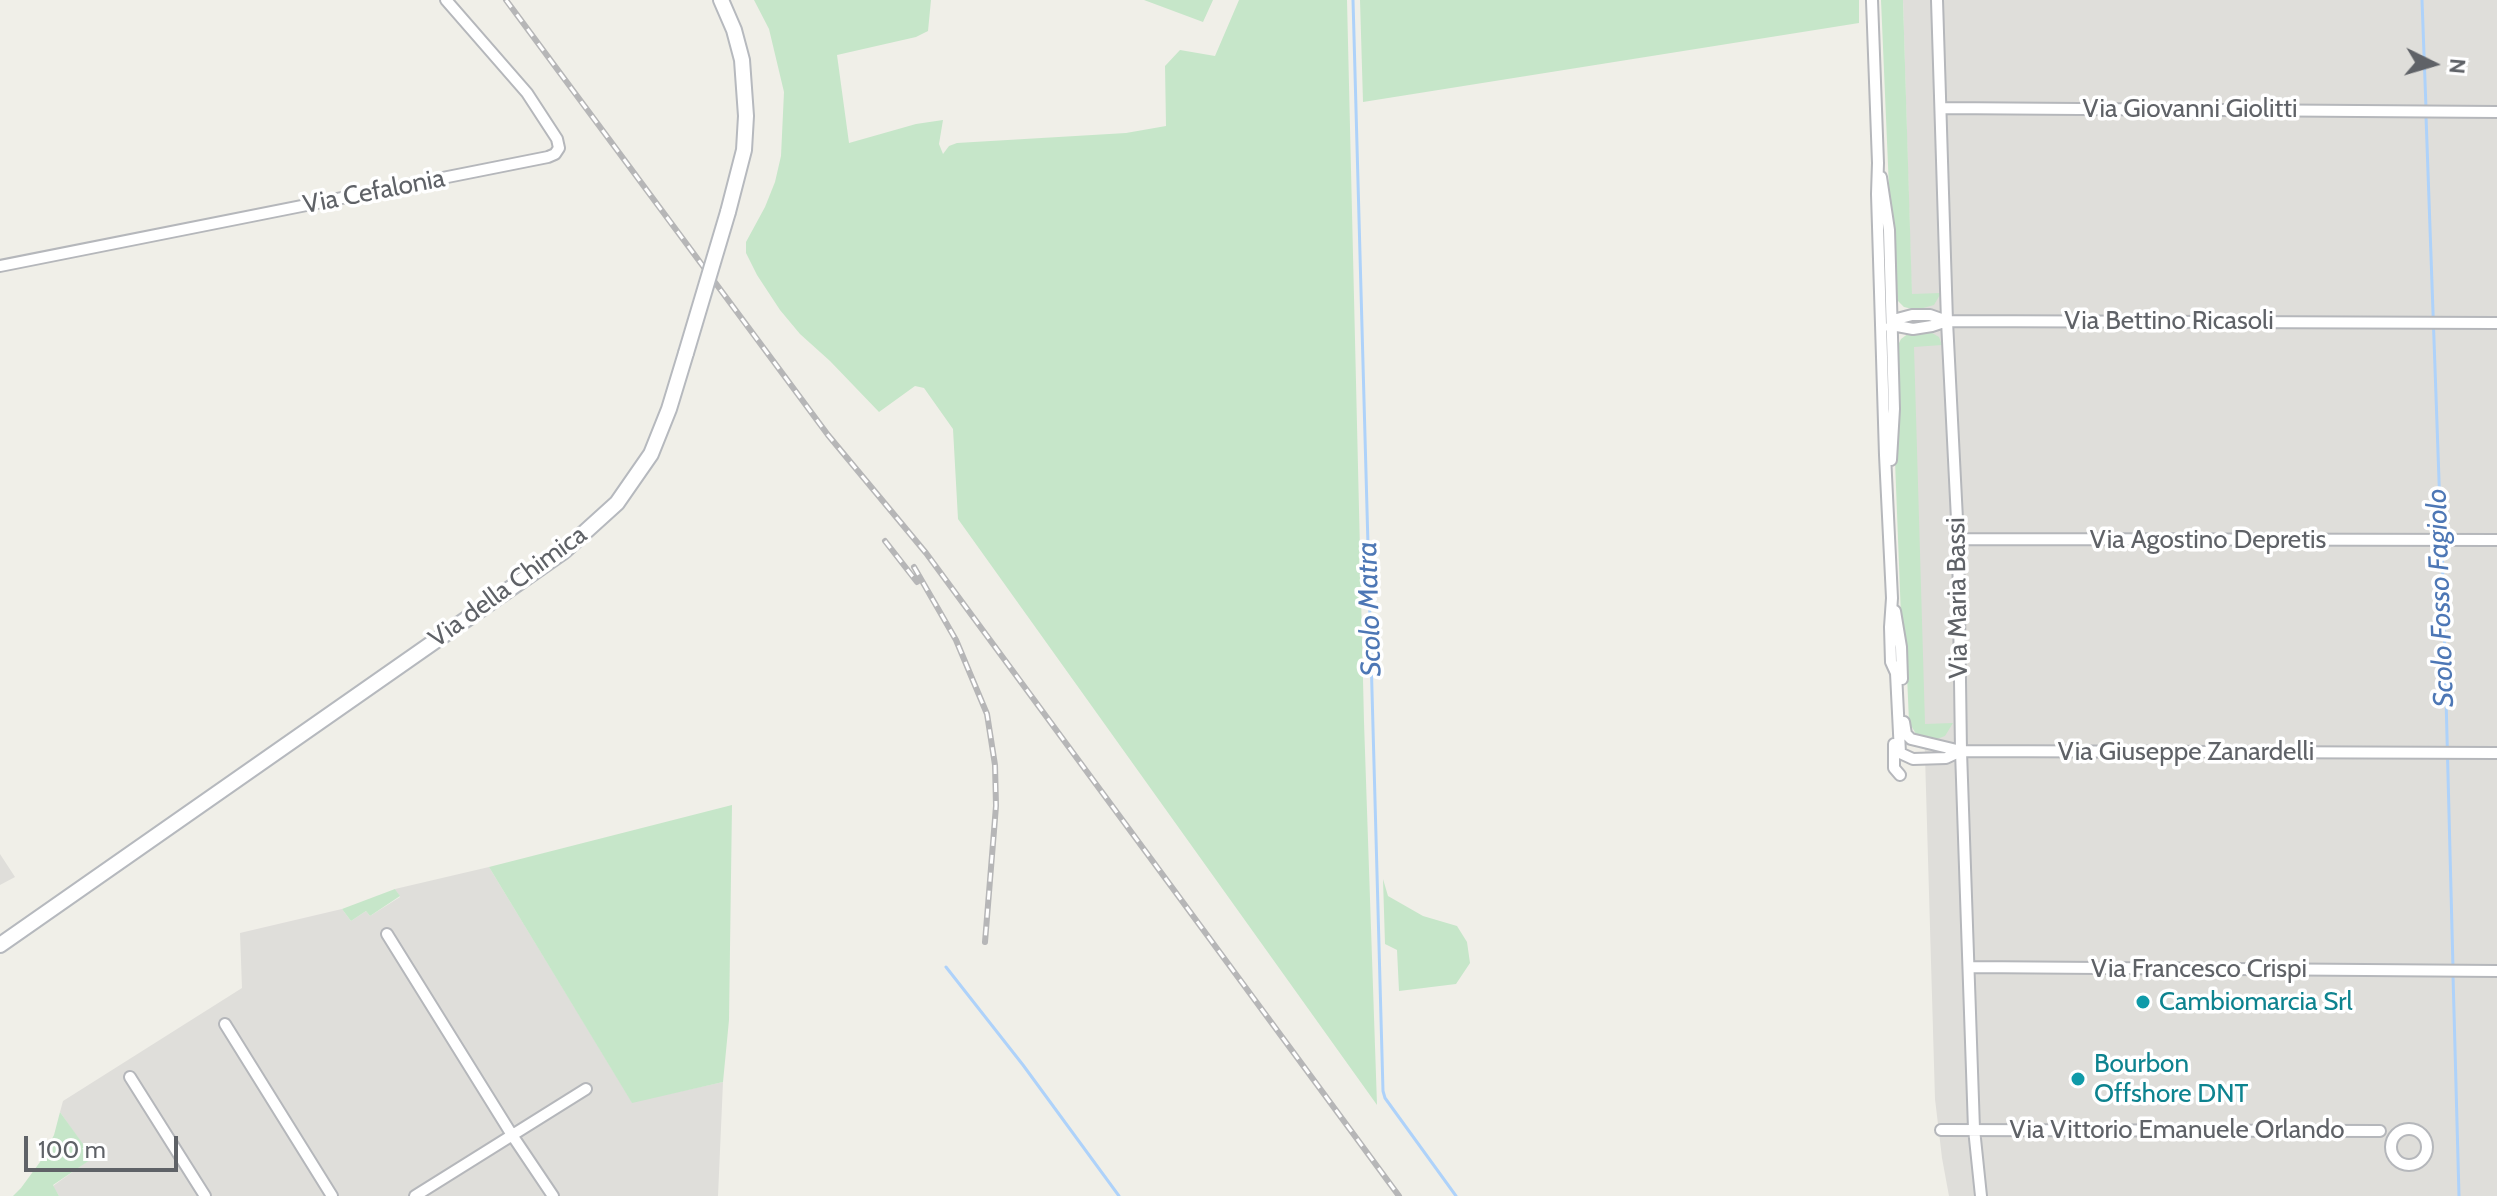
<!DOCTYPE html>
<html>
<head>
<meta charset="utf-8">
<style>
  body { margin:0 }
  #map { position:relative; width:2497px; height:1196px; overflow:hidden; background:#f0efe8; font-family:Cabin,sans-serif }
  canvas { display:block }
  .north { position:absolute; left:2393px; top:24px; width:80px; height:80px; -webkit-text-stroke:6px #fff; paint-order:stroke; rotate:95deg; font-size:22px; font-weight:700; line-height:32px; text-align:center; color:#5f6267 }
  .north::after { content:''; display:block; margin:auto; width:28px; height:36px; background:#5f6267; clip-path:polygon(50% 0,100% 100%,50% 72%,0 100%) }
  .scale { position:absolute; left:24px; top:1136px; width:154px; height:36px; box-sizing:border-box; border:4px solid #5f6267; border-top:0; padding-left:10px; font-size:24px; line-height:28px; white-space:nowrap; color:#5f6267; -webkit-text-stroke:6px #fff; paint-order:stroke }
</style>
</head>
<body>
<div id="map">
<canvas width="2497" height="1196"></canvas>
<div class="north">N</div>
<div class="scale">100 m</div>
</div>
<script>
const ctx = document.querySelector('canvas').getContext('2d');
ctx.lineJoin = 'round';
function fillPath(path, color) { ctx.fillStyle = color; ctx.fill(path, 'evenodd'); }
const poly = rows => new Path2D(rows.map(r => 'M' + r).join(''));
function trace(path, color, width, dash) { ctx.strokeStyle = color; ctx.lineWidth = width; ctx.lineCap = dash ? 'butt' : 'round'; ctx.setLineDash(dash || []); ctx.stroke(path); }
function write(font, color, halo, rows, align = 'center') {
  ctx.font = font + ' Cabin,sans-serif'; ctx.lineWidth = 7; ctx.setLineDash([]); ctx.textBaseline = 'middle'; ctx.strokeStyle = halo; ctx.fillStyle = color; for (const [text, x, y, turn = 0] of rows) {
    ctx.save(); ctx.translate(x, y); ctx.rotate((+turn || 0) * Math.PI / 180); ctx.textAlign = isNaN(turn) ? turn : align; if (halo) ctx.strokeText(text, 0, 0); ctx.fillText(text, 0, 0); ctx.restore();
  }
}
fillPath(poly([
  [1903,0,2497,0,2497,1196,1949,1196,1942,1158,1935,1099],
  [0,854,15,877,0,885],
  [489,867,632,1102,723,1082,718,1196,59,1196,53,1186,92,1158,60,1112,63,1101,242,988,240,933,342,909,351,921,366,911,370,916,400,897,395,889]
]), '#dfdeda');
fillPath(poly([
  [754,0,931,0,928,31,916,37,837,55,849,143,916,124,943,120,939,144,943,154,949,146,957,143,1126,133,1166,126,1165,66,1180,50,1215,56,1239,0,1347,0,1364,722,1377,1105,958,519,953,429,924,388,915,386,879,412,830,361,800,334,780,310,757,275,746,253,746,242,765,207,775,182,781,156,784,92,769,29],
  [1144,0,1213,0,1203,22],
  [1360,0,1859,0,1859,23,1363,102],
  [1881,0,1903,0,1912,294,1941,293,1934,305,1916,310,1904,307,1898,301,1896,292,1894,231,1889,189],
  [1927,330,1939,337,1942,345,1914,347,1925,724,1953,723,1945,736,1937,739,1924,739,1917,736,1909,722,1906,652,1901,617,1895,461,1899,425,1898,345,1901,339,1909,333],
  [732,805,729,1020,723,1082,632,1103,489,867],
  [1383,879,1388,896,1423,916,1457,926,1467,942,1470,963,1456,984,1399,991,1397,950,1385,944],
  [395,889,400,896,370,916,366,911,351,921,342,909],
  [60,1112,93,1158,53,1185,59,1196,13,1196,21,1188,40,1162,54,1135]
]), '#c6e6c9');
trace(poly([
  [1353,0,1383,1091,1385,1098,1456,1196],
  [2422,0,2426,108],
  [2426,116,2441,536],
  [2442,543,2453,968],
  [946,967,1023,1065,1119,1196],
  [2453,975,2459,1196]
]), '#aed2fa', 3);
const street = poly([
  [1872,0,1878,163,1877,194,1885,455,1892,598,1890,627,1891,662,1896,673,1900,753,1913,759,1946,758,1961,751,2497,753],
  [1937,0,1947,321,1958,539,1961,751,1974,1129,1981,1196],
  [1941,108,2497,112],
  [1881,177,1889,230,1891,301,1894,409,1891,460],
  [0,266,548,157,555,154,559,148,557,139,527,93,446,0],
  [1892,325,1913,329,1932,326,1947,321,2497,323],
  [1890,327,1897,319,1912,315,1930,315,1947,321],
  [1958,539,2497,540],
  [1895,611,1901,647,1902,679],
  [1904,722,1906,734,1911,739,1961,751],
  [1894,744,1894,768,1900,775],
  [387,934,512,1135,553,1196],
  [1969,967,2497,971],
  [225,1024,332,1196],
  [130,1077,205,1196],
  '2391 1147a18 18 0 1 1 36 0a18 18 0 1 1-36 0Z',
  [1941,1130,2380,1131],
  [415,1196,586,1089]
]);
const secondary = poly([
  [721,0,734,30,742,60,746,116,744,150,728,212],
  [0,945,564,551,617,503,651,454,669,409,686,353]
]);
trace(street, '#b5b7bb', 14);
trace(secondary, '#b6b9be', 18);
trace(street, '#fff', 10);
trace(secondary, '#fff', 14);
const rail = poly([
  [506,0,828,435,926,553,1399,1196],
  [885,541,917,582],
  [914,567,956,640,987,714,995,765,996,806,985,942]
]);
trace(rail, '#b6b6b7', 6);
trace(rail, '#fff', 3, [9]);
const secondaryBridge = poly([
  [686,353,728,212]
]);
trace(secondaryBridge, '#b6b9be', 18, []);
trace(secondaryBridge, '#fff', 14);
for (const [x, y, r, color] of [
  [2143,1002,8,"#0f9aa8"],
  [2078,1079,8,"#0f9aa8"]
]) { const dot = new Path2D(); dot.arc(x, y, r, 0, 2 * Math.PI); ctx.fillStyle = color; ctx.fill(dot); trace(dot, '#fff', 3); }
write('26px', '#5f6267', '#fff', [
  ["Via Giovanni Giolitti",2190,109],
  ["Via Cefalonia",374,192,-11],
  ["Via Bettino Ricasoli",2169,321],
  ["Via Agostino Depretis",2208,540],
  ["Via della Chimica",508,587,-36],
  ["Via Maria Bassi",1958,598,-91],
  ["Via Giuseppe Zanardelli",2186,752],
  ["Via Francesco Crispi",2199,969],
  ["Via Vittorio Emanuele Orlando",2177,1130]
]);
write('26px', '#0d838f', '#fff', [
  ["Cambiomarcia Srl",2159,1002],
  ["Bourbon",2094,1064],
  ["Offshore DNT",2094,1094]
], 'left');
write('italic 28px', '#4d77b5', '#fff', [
  ["Scolo Fosso Fagiolo",2441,598,-92],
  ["Scolo Matra",1370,609,-92]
]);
</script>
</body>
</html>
